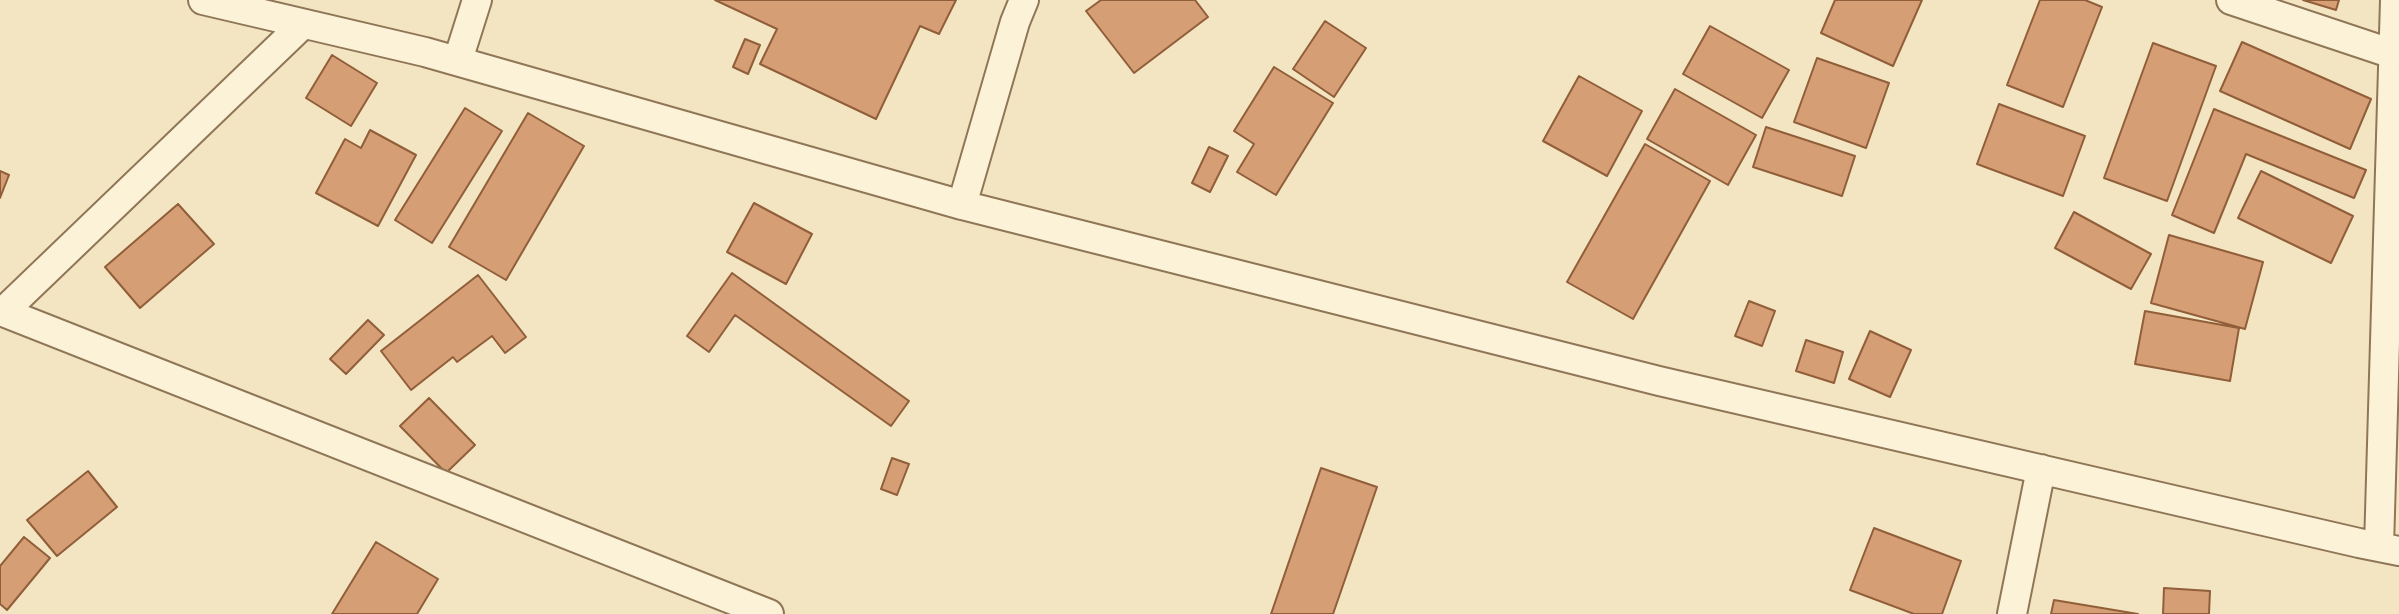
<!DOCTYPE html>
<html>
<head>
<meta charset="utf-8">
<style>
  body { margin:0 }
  canvas { display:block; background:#f3e5c2 }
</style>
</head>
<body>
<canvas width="2399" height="614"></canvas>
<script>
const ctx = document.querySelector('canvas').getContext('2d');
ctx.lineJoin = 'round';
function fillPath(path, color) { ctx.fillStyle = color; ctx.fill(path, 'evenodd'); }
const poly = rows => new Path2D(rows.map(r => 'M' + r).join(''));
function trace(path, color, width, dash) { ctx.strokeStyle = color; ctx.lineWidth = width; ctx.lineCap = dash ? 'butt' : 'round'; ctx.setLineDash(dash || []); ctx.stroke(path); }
const building = poly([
  [715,0,956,0,939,34,920,26,876,119,760,64,777,29,715,0],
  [1101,0,1195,0,1208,17,1134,73,1086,11,1101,0],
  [1835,0,1922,0,1893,66,1821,33,1835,0],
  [2040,0,2085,0,2102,7,2063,107,2007,85,2040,0],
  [2303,0,2339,0,2336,10,2303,0],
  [1325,21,1366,48,1334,97,1293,69,1325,21],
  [1710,26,1789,70,1762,118,1683,74,1710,26],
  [745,39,760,45,748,74,733,67,745,39],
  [2242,42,2371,99,2350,149,2220,91,2242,42],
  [2153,43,2216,66,2167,201,2104,178,2153,43],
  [332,55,377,83,351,126,306,98,332,55],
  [1817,58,1889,83,1866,148,1794,122,1817,58],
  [1274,67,1333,103,1276,195,1237,172,1254,144,1234,131,1274,67],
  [1579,76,1642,111,1607,176,1543,141,1579,76],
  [1675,89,1756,135,1728,185,1647,139,1675,89],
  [1999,104,2085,136,2063,196,1977,164,1999,104],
  [465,108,502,131,432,243,395,220,465,108],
  [2214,109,2366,170,2354,198,2246,154,2214,233,2172,215,2214,109],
  [528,113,584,146,506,280,449,247,528,113],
  [1766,127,1855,156,1842,196,1753,167,1766,127],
  [370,130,416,155,378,226,316,193,345,139,361,148,370,130],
  [1645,144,1710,181,1633,319,1567,282,1645,144],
  [1209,147,1228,156,1210,192,1192,183,1209,147],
  [0,171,9,175,0,198,0,171],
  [2261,171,2353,216,2331,263,2238,218,2261,171],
  [754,203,812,234,786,284,727,252,754,203],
  [178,204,214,244,140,308,105,267,178,204],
  [2074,212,2151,254,2131,289,2055,248,2074,212],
  [2169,235,2263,262,2245,329,2151,303,2169,235],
  [732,273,909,401,891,426,735,315,709,352,687,336,732,273],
  [478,275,526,337,505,353,492,336,457,362,453,357,411,390,381,351,478,275],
  [1749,301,1775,311,1762,346,1735,336,1749,301],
  [2145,311,2239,328,2230,381,2135,364,2145,311],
  [368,320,384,335,346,374,330,359,368,320],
  [1870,331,1911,350,1890,397,1849,379,1870,331],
  [1806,340,1843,352,1834,383,1796,371,1806,340],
  [429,398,475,445,446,473,400,426,429,398],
  [892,458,909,464,897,495,881,489,892,458],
  [1321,468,1377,487,1333,614,1271,614,1321,468],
  [88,471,117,507,57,556,27,520,88,471],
  [1874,528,1961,561,1942,614,1914,614,1850,590,1874,528],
  [24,537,50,558,7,610,0,604,0,566,24,537],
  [376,542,438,579,417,614,332,614,376,542],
  [2164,588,2210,591,2209,614,2163,614,2164,588],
  [2054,600,2138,614,2051,614,2054,600]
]);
fillPath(building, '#d59e74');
trace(building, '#915e3a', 2);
const street = poly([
  [203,0,425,52,962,205,1659,381,2359,543,2399,551],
  [2231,0,2393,54],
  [458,60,477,0],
  [962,205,1015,22,1024,0],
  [0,312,3,312,302,25],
  [3,312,769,614],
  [2379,547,2395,0],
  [2012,614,2041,469]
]);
trace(street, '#8f7657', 32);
trace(street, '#fcf2d7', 28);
</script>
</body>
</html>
